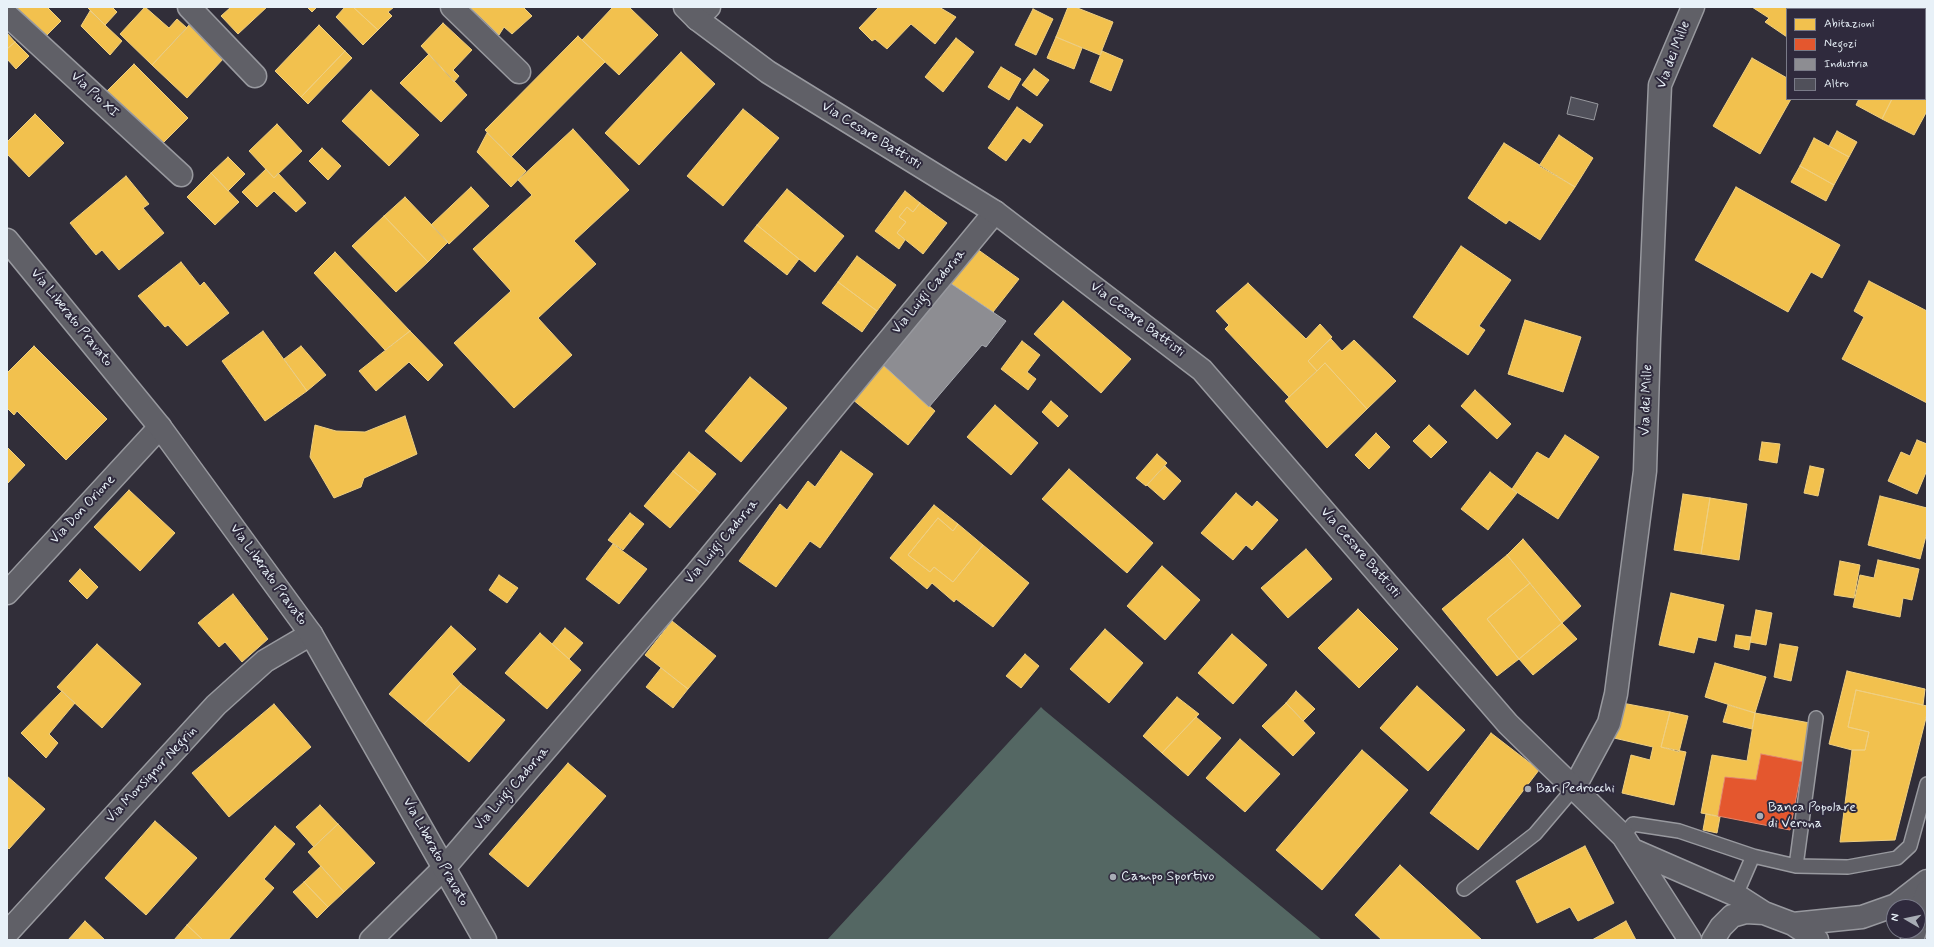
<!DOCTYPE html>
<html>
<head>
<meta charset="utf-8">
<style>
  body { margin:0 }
  #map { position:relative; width:1934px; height:947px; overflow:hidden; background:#312e39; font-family:Mynerve,sans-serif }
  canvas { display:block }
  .frame { position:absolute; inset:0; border:8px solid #e8f1f8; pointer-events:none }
  .legend { position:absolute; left:1786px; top:8px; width:140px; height:92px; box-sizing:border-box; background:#2f2a3d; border:1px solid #797a88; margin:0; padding:5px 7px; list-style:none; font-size:12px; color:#e8f1f8 }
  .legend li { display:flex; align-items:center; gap:8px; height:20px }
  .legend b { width:20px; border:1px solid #797a88 }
  .north { position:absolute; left:1886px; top:899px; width:40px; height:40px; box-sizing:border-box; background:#2f2a3d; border:1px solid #797a88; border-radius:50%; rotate:279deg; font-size:11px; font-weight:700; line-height:16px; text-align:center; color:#e8f1f8 }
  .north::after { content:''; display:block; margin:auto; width:14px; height:18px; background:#a8adb5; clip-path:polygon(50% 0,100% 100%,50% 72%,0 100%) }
</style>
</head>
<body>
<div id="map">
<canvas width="1934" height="947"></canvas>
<div class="frame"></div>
<ul class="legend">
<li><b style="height:11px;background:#f2c14e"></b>Abitazioni</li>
<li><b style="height:11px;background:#e4572e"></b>Negozi</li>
<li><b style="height:11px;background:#8d8d92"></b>Industria</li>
<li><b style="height:11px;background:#50505a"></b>Altro</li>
</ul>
<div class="north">N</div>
</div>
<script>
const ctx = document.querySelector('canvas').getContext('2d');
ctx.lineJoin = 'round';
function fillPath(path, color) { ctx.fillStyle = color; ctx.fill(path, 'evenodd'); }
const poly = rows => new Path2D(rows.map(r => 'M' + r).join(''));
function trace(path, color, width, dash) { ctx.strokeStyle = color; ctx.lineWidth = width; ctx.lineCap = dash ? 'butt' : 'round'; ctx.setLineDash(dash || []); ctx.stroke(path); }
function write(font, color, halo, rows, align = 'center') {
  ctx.font = font + ' Mynerve,sans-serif'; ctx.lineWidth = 4; ctx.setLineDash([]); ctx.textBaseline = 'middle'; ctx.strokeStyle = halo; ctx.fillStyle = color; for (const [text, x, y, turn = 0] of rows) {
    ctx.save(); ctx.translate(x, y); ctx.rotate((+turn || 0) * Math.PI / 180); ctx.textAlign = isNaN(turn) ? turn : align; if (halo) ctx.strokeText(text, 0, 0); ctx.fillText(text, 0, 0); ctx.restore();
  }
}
fillPath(poly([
  [1041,707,1044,710,1322,940,827,940]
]), '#546763');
const homes = poly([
  [16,7,47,7,61,21,45,37,16,7],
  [87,7,112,7,117,12,105,25,87,7],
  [145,7,169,28,177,19,187,28,152,65,120,34,145,7],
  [231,7,267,7,238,34,221,16,231,7],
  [307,7,317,7,312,12,307,7],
  [345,7,353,7,378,30,363,45,336,17,345,7],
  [353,7,394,7,388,12,392,16,378,30,353,7],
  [470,7,523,7,532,16,512,34,504,27,499,35,470,7],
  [613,7,629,7,658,35,619,75,582,40,613,7],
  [879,7,939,7,956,17,935,44,911,24,887,49,875,39,872,41,859,28,879,7],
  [1068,7,1075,7,1113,22,1100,55,1056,37,1068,7],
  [1752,7,1825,7,1828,9,1787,9,1787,37,1765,22,1769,18,1752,7],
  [1843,7,1860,7,1859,9,1841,9,1843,7],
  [1033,9,1053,19,1036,55,1015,45,1033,9],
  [90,11,122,41,110,55,81,26,90,11],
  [443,23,472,50,453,70,459,76,454,82,421,46,443,23],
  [190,24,224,58,187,98,152,65,190,24],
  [319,25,345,51,301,97,275,71,319,25],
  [7,33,15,42,7,49,7,33],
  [578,36,605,62,511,157,485,130,578,36],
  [1056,37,1082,48,1074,69,1047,58,1056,37],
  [956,38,974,52,943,92,925,77,956,38],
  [15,42,29,56,16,69,7,59,7,49,15,42],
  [345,51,352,58,308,104,301,97,345,51],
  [1102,51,1123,60,1111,91,1090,82,1102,51],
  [681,52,715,84,639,165,605,133,681,52],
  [429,54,467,95,441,122,400,83,429,54],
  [1752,58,1787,78,1787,99,1791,99,1760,154,1713,126,1752,58],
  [134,64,188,118,158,148,104,94,134,64],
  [1001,67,1021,79,1009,100,988,87,1001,67],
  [1034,69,1049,80,1037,96,1022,85,1034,69],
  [1925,74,1927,75,1927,111,1914,135,1882,119,1892,99,1925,99,1925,74],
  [371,90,419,135,389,166,342,121,371,90],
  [1859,99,1892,99,1882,119,1856,105,1859,99],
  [1017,107,1043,125,1030,143,1023,138,1006,161,988,148,1017,107],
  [743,109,779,138,723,206,687,176,743,109],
  [35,114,64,143,29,177,7,154,7,142,35,114],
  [277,124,302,151,274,178,249,151,277,124],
  [573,129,629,190,574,241,596,264,538,318,572,355,514,408,454,343,511,291,473,249,532,195,518,180,573,129],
  [1837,131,1857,142,1849,157,1829,146,1837,131],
  [487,133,526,171,511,187,477,152,487,133],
  [1559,135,1593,158,1575,187,1539,166,1559,135],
  [1814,138,1849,157,1834,185,1800,166,1814,138],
  [1504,143,1575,187,1540,240,1509,220,1506,224,1468,198,1504,143],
  [322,148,341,166,328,180,309,161,322,148],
  [228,157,245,174,228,191,211,173,228,157],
  [1800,166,1834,185,1826,201,1791,182,1800,166],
  [266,169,274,178,278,173,306,203,296,212,274,191,257,207,242,192,266,169],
  [211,173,239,202,215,225,187,197,211,173],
  [126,176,149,204,143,208,164,233,119,270,102,250,96,255,70,223,126,176],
  [471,187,489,206,449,244,431,225,471,187],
  [1736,187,1840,245,1822,278,1811,272,1788,312,1695,260,1736,187],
  [787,189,844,236,815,272,757,225,787,189],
  [905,191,920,203,913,212,907,207,899,217,906,222,897,233,905,240,899,249,875,231,905,191],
  [405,197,448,242,428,262,384,216,405,197],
  [920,203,947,223,923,254,897,233,906,222,899,217,907,207,913,212,920,203],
  [384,216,428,262,396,292,352,246,384,216],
  [757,225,799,259,787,275,744,241,757,225],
  [1461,246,1511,280,1479,326,1485,330,1468,355,1413,317,1461,246],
  [977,249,1019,279,993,312,950,283,977,249],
  [335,252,410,331,385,350,314,273,335,252],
  [857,256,896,285,877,311,838,282,857,256],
  [181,262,200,286,204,282,229,313,187,346,168,325,165,327,138,296,181,262],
  [1869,281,1927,311,1927,403,1842,359,1864,317,1854,311,1869,281],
  [838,282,877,311,862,332,822,303,838,282],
  [1248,283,1306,339,1320,324,1332,337,1308,361,1317,371,1289,397,1225,329,1229,325,1216,311,1248,283],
  [1063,301,1131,359,1101,393,1034,334,1063,301],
  [1525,320,1581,337,1563,392,1508,374,1525,320],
  [263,331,307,391,265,421,222,361,263,331],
  [410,331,443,365,428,381,409,362,376,391,359,371,410,331],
  [1331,339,1342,351,1354,340,1396,381,1367,409,1325,363,1317,371,1308,361,1331,339],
  [1022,341,1040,355,1027,372,1036,379,1028,390,1001,369,1022,341],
  [34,346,107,419,66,460,17,411,14,415,7,408,7,373,34,346],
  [301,346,326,375,307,391,284,359,301,346],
  [1325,363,1367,409,1327,448,1285,401,1325,363],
  [882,364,935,411,908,445,852,399,882,364],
  [750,377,787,408,741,462,705,431,750,377],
  [1475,390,1511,424,1497,439,1461,406,1475,390],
  [1051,401,1068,416,1058,427,1042,412,1051,401],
  [995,405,1038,443,1011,475,967,437,995,405],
  [405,416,417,454,364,478,361,487,334,498,310,457,315,425,336,431,365,432,405,416],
  [1429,425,1447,442,1431,458,1413,441,1429,425],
  [1376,433,1390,447,1369,469,1355,455,1376,433],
  [1565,435,1599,457,1558,519,1512,489,1537,452,1549,459,1565,435],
  [1917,440,1927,444,1927,470,1917,494,1888,481,1901,452,1910,456,1917,440],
  [1762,442,1780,444,1777,463,1759,460,1762,442],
  [7,447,25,465,7,484,7,447],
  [841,451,873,474,820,548,810,541,776,587,739,561,780,504,787,510,808,481,815,487,841,451],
  [689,452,716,474,700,493,673,471,689,452],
  [1157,454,1167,463,1146,486,1136,478,1157,454],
  [1165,466,1181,481,1164,500,1147,485,1165,466],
  [1810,466,1824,469,1818,496,1804,493,1810,466],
  [1069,469,1153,543,1127,573,1042,499,1069,469],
  [673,471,700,493,670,528,644,506,673,471],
  [1490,472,1517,493,1488,530,1461,509,1490,472],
  [129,490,175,533,140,571,94,527,129,490],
  [1236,493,1252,507,1257,501,1278,520,1252,550,1246,545,1233,560,1201,533,1236,493],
  [1683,494,1710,498,1701,554,1674,550,1683,494],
  [1880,496,1927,508,1927,532,1920,559,1868,545,1880,496],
  [1710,498,1747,504,1739,560,1701,554,1710,498],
  [934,505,958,524,953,531,938,518,908,555,930,572,934,567,953,582,983,545,1029,583,993,627,956,599,954,602,932,583,927,589,890,558,934,505],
  [630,513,644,524,623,550,608,540,630,513],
  [938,518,953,531,958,524,983,545,953,582,934,567,930,572,908,555,938,518],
  [1523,539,1581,606,1562,623,1507,555,1523,539],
  [613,544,647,569,619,604,586,579,613,544],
  [1306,549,1332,579,1288,618,1261,588,1306,549],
  [1507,555,1530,583,1487,619,1519,659,1497,676,1442,609,1507,555],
  [1878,560,1919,569,1912,600,1903,598,1900,617,1853,607,1860,575,1874,578,1878,560],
  [1840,561,1860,565,1854,598,1834,595,1840,561],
  [1162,566,1200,600,1165,640,1127,606,1162,566],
  [80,569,98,587,87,599,69,581,80,569],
  [499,575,518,588,507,603,489,590,499,575],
  [1530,583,1562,623,1519,659,1487,619,1530,583],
  [1671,593,1724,605,1716,641,1698,637,1694,653,1659,645,1671,593],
  [233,594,268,639,242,662,225,642,219,647,198,623,233,594],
  [1358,609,1398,649,1359,688,1318,648,1358,609],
  [1756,610,1772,613,1766,645,1750,642,1756,610],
  [672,621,716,656,688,689,645,655,672,621],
  [1562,623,1577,639,1533,675,1519,659,1562,623],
  [451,626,476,649,452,674,461,684,424,724,389,694,451,626],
  [565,628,583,643,569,659,552,644,565,628],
  [1105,629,1143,663,1109,703,1070,669,1105,629],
  [540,633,581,670,547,709,505,673,540,633],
  [1232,634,1267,665,1233,704,1198,673,1232,634],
  [1736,635,1751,637,1749,650,1734,647,1736,635],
  [97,644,141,684,102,728,57,687,97,644],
  [1780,644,1798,647,1791,681,1774,677,1780,644],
  [1025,654,1039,666,1021,688,1006,676,1025,654],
  [1715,663,1766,677,1755,713,1705,697,1715,663],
  [661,668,688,689,673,708,646,687,661,668],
  [1847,671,1925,689,1923,705,1856,690,1848,727,1869,732,1865,750,1852,750,1829,744,1847,671],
  [461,684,505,720,469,762,424,724,461,684],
  [1417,686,1465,730,1428,771,1380,728,1417,686],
  [1856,690,1927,706,1927,714,1895,840,1840,842,1852,750,1865,750,1869,732,1848,727,1856,690],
  [62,691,75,703,49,734,58,743,46,758,21,733,62,691],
  [1296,691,1315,709,1303,721,1286,703,1296,691],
  [1177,697,1199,714,1162,753,1143,736,1177,697],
  [1286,703,1315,733,1293,756,1262,726,1286,703],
  [1622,703,1670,712,1661,747,1686,752,1674,805,1622,793,1631,755,1650,760,1653,747,1614,738,1622,703],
  [274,704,311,747,229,817,192,773,274,704],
  [1728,705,1755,713,1752,729,1723,722,1728,705],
  [1670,712,1688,716,1679,752,1661,747,1670,712],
  [1755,713,1810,723,1803,762,1761,754,1756,780,1725,777,1718,816,1701,813,1712,755,1747,761,1755,713],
  [1196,717,1221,738,1188,776,1162,753,1196,717],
  [1491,733,1539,770,1478,850,1430,813,1491,733],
  [1240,739,1280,774,1245,812,1206,778,1240,739],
  [1362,750,1408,790,1322,890,1276,850,1362,750],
  [568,763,606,796,528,887,489,854,568,763],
  [7,776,45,809,9,849,7,847,7,776],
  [320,805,338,824,314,847,296,827,320,805],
  [1706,814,1720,817,1717,833,1703,830,1706,814],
  [155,821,197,858,146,915,105,878,155,821],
  [338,824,375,863,344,892,308,852,338,824],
  [275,826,295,844,264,879,274,888,228,940,203,940,187,925,275,826],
  [1585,846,1614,903,1578,921,1570,907,1537,923,1516,881,1585,846],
  [1400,865,1482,940,1382,940,1355,915,1400,865],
  [321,866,344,892,328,907,304,882,321,866],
  [304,882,328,907,317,918,293,892,304,882],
  [85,921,105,940,68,940,85,921],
  [1626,921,1636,940,1592,940,1626,921],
  [187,925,203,940,174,940,187,925]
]);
fillPath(homes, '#f2c14e');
trace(homes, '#efcf81', 1);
const shops = poly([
  [1761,754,1803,762,1790,830,1718,816,1725,777,1756,780,1761,754]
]);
fillPath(shops, '#e4572e');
trace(shops, '#e5856b', 1);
const industry = poly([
  [950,283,1006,321,986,347,982,345,929,407,882,364,950,283]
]);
fillPath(industry, '#8d8d92');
trace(industry, '#a8abb1', 1);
const building = poly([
  [1571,97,1598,104,1594,120,1567,114,1571,97]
]);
fillPath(building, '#50505a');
trace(building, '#98999f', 1);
const service = poly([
  [1623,836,1633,824,1679,831,1753,856],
  [1796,866,1816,718],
  [1464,889,1535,834,1574,788],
  [1736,895,1753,856,1796,866,1848,867,1897,858,1910,846,1927,784]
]);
const minor = poly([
  [189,7,255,76],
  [452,7,519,72],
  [7,15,181,175],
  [697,19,709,7],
  [7,593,160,427],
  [1574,788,1609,723,1616,694,1645,471,1649,339,1660,85,1693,7],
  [7,933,216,705,265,661,311,634],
  [371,940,444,868,695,575,995,212]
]);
const tertiary = poly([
  [685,7,697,19,768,72,995,212,1202,370,1508,724,1623,836,1690,940],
  [7,240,160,427,311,634,485,940],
  [1635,851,1736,895,1764,913],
  [1793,924,1862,917,1896,905,1927,881],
  [1713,940,1721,927,1732,916,1746,912,1764,913,1793,924,1817,940]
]);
const primary = poly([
  [1918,921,1927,892],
  [1912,940,1915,931]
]);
trace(service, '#98999f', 16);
trace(minor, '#98999f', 25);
trace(tertiary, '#98999f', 25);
trace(primary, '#98999f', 25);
trace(service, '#606067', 13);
trace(minor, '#606067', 22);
trace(tertiary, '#606067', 22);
trace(primary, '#606067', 22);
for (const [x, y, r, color] of [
  [1528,789,4,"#a8adb5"],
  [1760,816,4,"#a8adb5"],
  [1113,877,4,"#a8adb5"]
]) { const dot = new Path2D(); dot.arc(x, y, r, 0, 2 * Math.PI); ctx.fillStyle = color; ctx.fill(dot); trace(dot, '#2f2a3d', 1.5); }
write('14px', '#e8f1f8', '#2f2a3d', [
  ["Via dei Mille",1674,55,-69],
  ["Via Pio XI",94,95,43],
  ["Via Cesare Battisti",871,136,32],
  ["Via Luigi Cadorna",929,292,-50],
  ["Via Liberato Pravato",71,318,51],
  ["Via Cesare Battisti",1137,320,37],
  ["Via dei Mille",1647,400,-88],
  ["Via Don Orione",83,510,-47],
  ["Via Luigi Cadorna",722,542,-50],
  ["Via Cesare Battisti",1360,553,49],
  ["Via Liberato Pravato",268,575,54],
  ["Via Monsignor Negrin",152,775,-47],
  ["Via Luigi Cadorna",512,789,-49],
  ["Via Liberato Pravato",435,852,61]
]);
write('14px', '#e8f1f8', '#2f2a3d', [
  ["Bar Pedrocchi",1536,789],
  ["Banca Popolare",1768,808],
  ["di Verona",1768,824],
  ["Campo Sportivo",1121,877]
], 'left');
</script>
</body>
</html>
